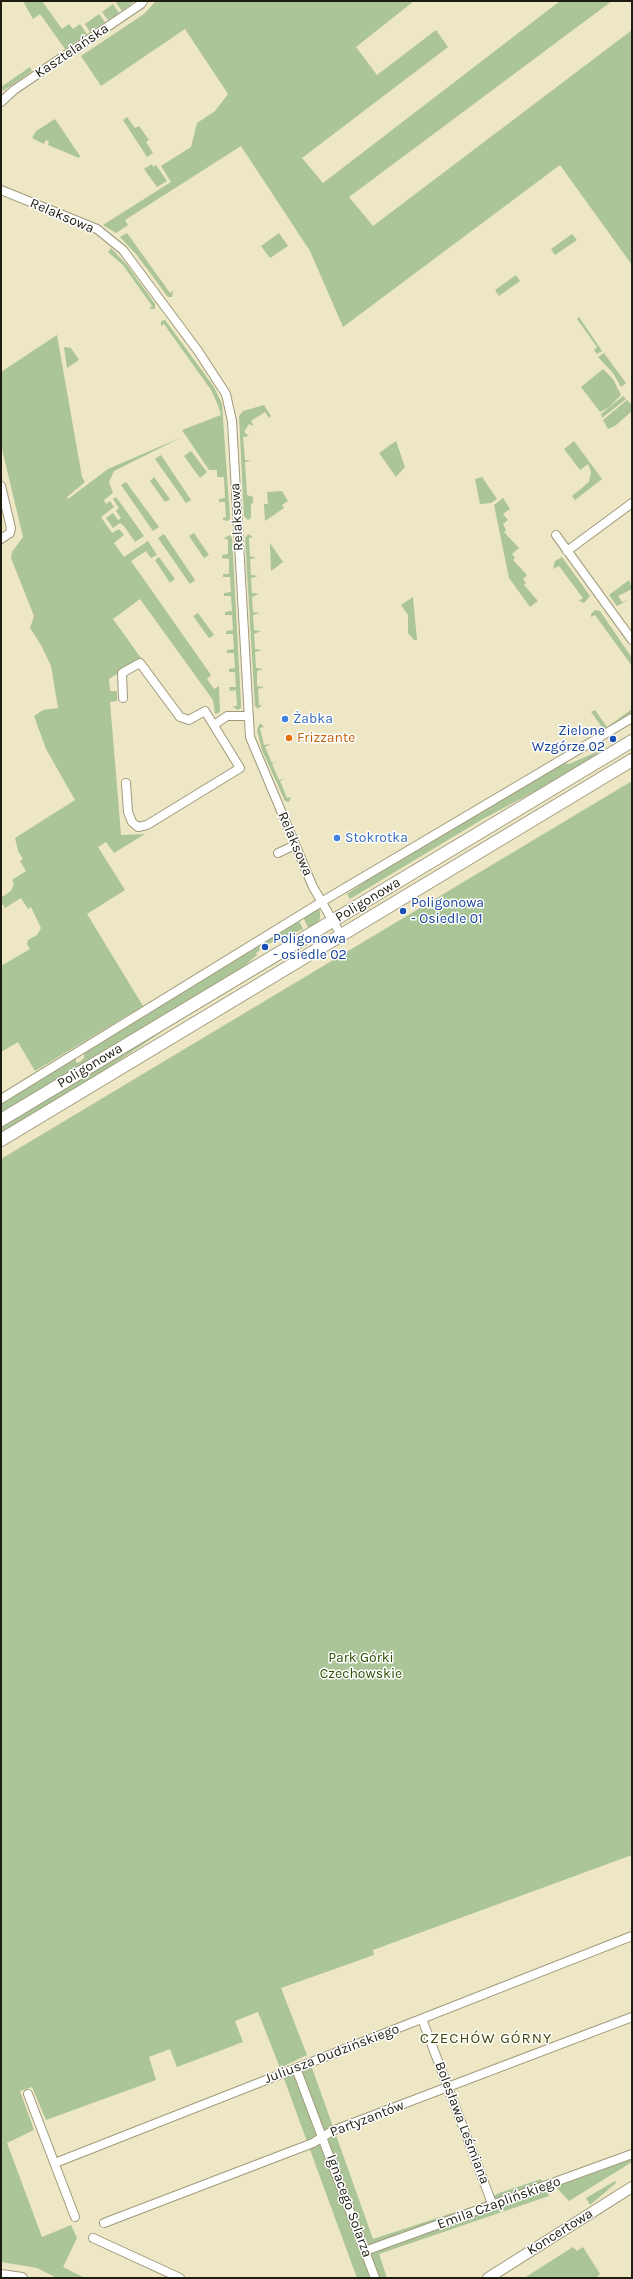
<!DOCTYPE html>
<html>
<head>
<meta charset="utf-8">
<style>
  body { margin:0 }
  #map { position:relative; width:633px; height:2279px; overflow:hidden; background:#ede7c6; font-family:Karla,sans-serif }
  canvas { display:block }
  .frame { position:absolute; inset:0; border:2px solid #1e1c10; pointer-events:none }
</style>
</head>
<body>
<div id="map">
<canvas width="633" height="2279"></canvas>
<div class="frame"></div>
</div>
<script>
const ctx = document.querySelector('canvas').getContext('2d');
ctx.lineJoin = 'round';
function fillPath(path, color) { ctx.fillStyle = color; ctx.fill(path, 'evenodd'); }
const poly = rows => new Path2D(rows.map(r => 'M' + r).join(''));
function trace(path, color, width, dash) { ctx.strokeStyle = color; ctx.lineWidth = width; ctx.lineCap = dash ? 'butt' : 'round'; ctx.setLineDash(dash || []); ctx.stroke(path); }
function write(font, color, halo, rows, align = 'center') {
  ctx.font = font + ' Karla,sans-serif'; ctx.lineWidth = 3; ctx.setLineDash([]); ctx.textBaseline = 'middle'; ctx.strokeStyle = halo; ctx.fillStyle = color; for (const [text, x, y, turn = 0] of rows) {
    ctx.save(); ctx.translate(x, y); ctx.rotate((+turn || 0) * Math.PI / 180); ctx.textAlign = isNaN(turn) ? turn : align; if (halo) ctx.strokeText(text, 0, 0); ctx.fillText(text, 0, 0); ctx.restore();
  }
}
fillPath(poly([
  [23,1,42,1,62,29,69,24,73,29,80,24,87,34,65,49,40,14,33,19],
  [118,1,135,1,122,11,116,3],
  [156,1,414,1,356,47,377,75,436,30,448,47,302,158,323,183,560,1,612,1,349,197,373,226,632,30,632,265,560,165,343,327,310,251,241,146,125,220,128,225,116,233,103,225,171,182,161,166,191,147,197,123,215,111,228,94,185,29,101,86,81,56,144,14],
  [113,4,119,13,108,20,102,12],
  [99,14,105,22,90,32,85,24],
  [30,67,32,71,3,91,1,87],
  [127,117,135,128,139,126,149,140,146,142,153,153,147,157,123,120],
  [55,119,80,156,79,158,48,145,49,141,46,140,44,144,32,138,36,131],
  [152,164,153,167,156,165,167,181,157,187,144,169],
  [127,233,170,293,173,291,172,297,168,297,136,254,120,237],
  [279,233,288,246,270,258,261,246],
  [572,234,577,240,555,255,551,249],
  [111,248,127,265,155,304,155,309,149,309,152,306,123,265,108,252],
  [516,275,520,281,499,296,495,290],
  [579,317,602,351,597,354,594,350,597,347,577,319],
  [165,320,214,387,222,404,230,518,228,521,223,520,223,518,226,517,225,502,219,502,219,499,225,498,224,477,217,477,217,470,209,470,182,430,221,415,218,405,211,390,164,324,161,326,161,321],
  [57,335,82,477,85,482,67,497,68,499,108,469,182,437,114,471,109,482,113,493,104,500,106,504,110,501,114,507,101,517,112,533,119,529,124,535,114,543,124,557,148,541,157,555,151,558,146,551,131,561,211,675,207,679,214,689,219,686,220,712,215,714,213,700,140,599,113,619,141,658,109,679,110,691,117,691,117,701,110,702,121,835,145,834,114,853,106,842,98,847,125,890,87,914,143,1006,35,1071,18,1042,1,1052,1,966,30,949,27,944,28,940,37,935,41,928,31,907,28,909,21,898,5,908,1,902,2,897,11,891,14,883,12,880,26,871,20,861,23,859,18,851,15,838,75,800,46,749,34,716,43,710,58,708,51,666,41,645,30,628,34,616,11,558,12,552,23,537,1,445,1,372],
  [64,347,71,348,79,360,67,368],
  [604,353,626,383,621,387,613,373,598,357],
  [603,369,613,379,621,395,608,408,600,412,581,387],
  [623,396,626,399,602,418,601,414],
  [627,400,632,405,632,411,615,426,608,429,603,420],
  [264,405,271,416,269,418,265,412,251,421,254,426,249,424,244,432,249,436,243,437,245,460,251,461,245,462,247,495,253,497,253,503,251,504,251,518,248,520,244,516,239,416,243,411],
  [396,441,405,467,396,477,379,453],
  [574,441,602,479,575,500,572,496,589,482,591,472,588,464,580,470,564,449],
  [191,451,207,472,200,478,184,456],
  [161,455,191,500,186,503,155,459],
  [154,477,170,499,165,502,150,481],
  [482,477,497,499,491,503,480,504,475,479],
  [126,482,159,527,153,531,121,485],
  [282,491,288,501,282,505,284,508,265,521,264,504,268,504,267,492],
  [116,497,144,536,135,542,124,526,120,523,113,528,106,518,113,513,118,520,121,518,116,511,119,508,113,499],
  [503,498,510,509,503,514,508,520,503,524,506,530,504,532,519,548,512,554,515,558,513,560,527,575,523,579,526,583,524,585,538,601,530,607,509,578,494,505],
  [194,533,209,555,204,558,189,536],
  [164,534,195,580,190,584,158,538],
  [248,534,253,537,249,538,250,556,256,558,250,559,251,575,258,576,251,578,252,593,259,594,252,597,253,612,260,613,253,615,254,630,261,631,254,634,255,649,262,650,255,652,256,668,263,669,257,671,257,686,264,687,258,689,259,705,262,705,258,709,255,706,245,538],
  [230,535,232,538,241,704,241,708,237,710,233,706,237,706,236,690,230,691,229,687,236,687,235,672,229,672,229,669,235,668,234,653,227,653,227,650,234,649,233,634,226,634,226,631,233,630,232,615,225,615,225,612,232,611,231,596,224,596,224,593,231,592,230,577,223,577,223,574,229,574,229,559,222,558,222,555,228,554,228,540,224,538],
  [270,543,283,562,271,571],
  [159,557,175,579,170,583,155,560],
  [562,557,590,596,584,603,579,601,583,598,559,566,553,569,555,561],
  [629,580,632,589,618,596,622,602,628,600,617,606,609,595],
  [413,597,417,640,414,640,408,633,408,615,401,605],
  [595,610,600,611,632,658,632,666,595,615,591,617,591,614],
  [198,613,214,635,209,638,193,616],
  [632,709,632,714,604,730,591,712,595,710,607,727],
  [260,723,264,727,260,728,264,745,271,744,265,747,272,763,278,761,272,764,279,780,286,778,280,781,287,798,291,797,289,802,285,801,262,750,257,730],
  [601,750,588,761,558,779,483,819,350,899,347,894,370,878,564,763,569,764],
  [632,781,632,1855,373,1950,374,1955,281,1988,307,2055,280,2068,258,2012,235,2021,243,2042,177,2067,170,2049,149,2057,156,2080,46,2120,32,2087,20,2091,34,2130,7,2143,42,2237,71,2225,77,2238,63,2267,85,2278,57,2278,37,2268,1,2262,1,1159],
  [316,909,320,910,320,919,315,926,308,927,303,917],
  [299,921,303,929,259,948,260,950,256,953,257,955,241,969,33,1095,1,1112,1,1103,76,1058,76,1063,80,1062,84,1058,84,1053],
  [310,940,311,942,166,1029,90,1080,1,1134,1,1126],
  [311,2065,373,2239,480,2204,499,2193,541,2179,549,2196,379,2254,387,2278,357,2278,283,2076],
  [632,2158,632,2162,569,2201,555,2186],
  [615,2181,616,2183,590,2205,586,2198],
  [573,2247,577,2251,583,2247,600,2274,596,2278,524,2278]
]), '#abc498');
const minor = poly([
  [1,102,14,90,141,4,143,1],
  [1,190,97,229,123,250,198,351,226,394,232,421,250,737,313,887,341,935],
  [1,486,11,528,10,533,1,539],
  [556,535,632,640],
  [567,551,632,503],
  [123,698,122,673,140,663,180,717,189,720,205,711,240,768,147,825,138,827,132,822,128,812,126,783],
  [214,725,227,716,248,716],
  [278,853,295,845],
  [1,1099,328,898,632,718],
  [422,2019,493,2206],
  [296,2068,375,2278],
  [28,2094,75,2217],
  [55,2163,632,1936],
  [104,2223,313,2143,332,2131,632,2017],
  [93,2238,180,2278],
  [365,2251,632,2154]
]);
const tertiary = poly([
  [1,2275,22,2278],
  [488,2278,632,2187]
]);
const secondary = poly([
  [1,1120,632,741],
  [1,1140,632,760]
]);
trace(minor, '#a09a7b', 10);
trace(tertiary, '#a09a7b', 12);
trace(secondary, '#a09a7b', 14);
trace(minor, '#fff', 8);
trace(tertiary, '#fff', 10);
trace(secondary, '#fff', 12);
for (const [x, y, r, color] of [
  [285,719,4,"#3f7fe0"],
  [289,738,4,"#e8710a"],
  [613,739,4,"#1a4fb4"],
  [337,838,4,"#3f7fe0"],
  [403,911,4,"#1a4fb4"],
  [265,947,4,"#1a4fb4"]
]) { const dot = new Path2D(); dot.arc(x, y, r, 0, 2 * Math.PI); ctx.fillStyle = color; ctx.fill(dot); trace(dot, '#fff', 1.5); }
write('14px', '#1e1c10', '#fff', [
  ["Kasztelańska",72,51,-34],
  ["Relaksowa",62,216,23],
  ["Relaksowa",237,517,-93],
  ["Relaksowa",295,844,67],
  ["Poligonowa",368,900,-31],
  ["Poligonowa",90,1066,-31],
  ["Juliusza Dudzińskiego",332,2054,-21],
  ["Partyzantów",367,2119,-21],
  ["Bolesława Leśmiana",462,2123,69],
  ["Emila Czaplińskiego",499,2203,-20],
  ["Ignacego Solarza",349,2206,70],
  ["Koncertowa",560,2232,-32]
]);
write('14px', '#366cbe', '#fff', [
  ["Żabka",293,719],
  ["Stokrotka",345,838]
], 'left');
write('14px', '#164399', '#fff', [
  ["Zielone",605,731,"right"],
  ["Wzgórze 02",605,747,"right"],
  ["Poligonowa",411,903],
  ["- Osiedle 01",411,919],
  ["Poligonowa",273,939],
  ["- osiedle 02",273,955]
], 'left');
write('14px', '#c56008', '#fff', [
  ["Frizzante",297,738]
], 'left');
write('14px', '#2c4e01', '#fff', [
  ["Park Górki",361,1658],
  ["Czechowskie",361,1674]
]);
ctx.letterSpacing = '1px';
write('15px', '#40490f', '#fff', [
  ["CZECHÓW GÓRNY",486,2039]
]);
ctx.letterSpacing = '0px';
</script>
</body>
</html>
